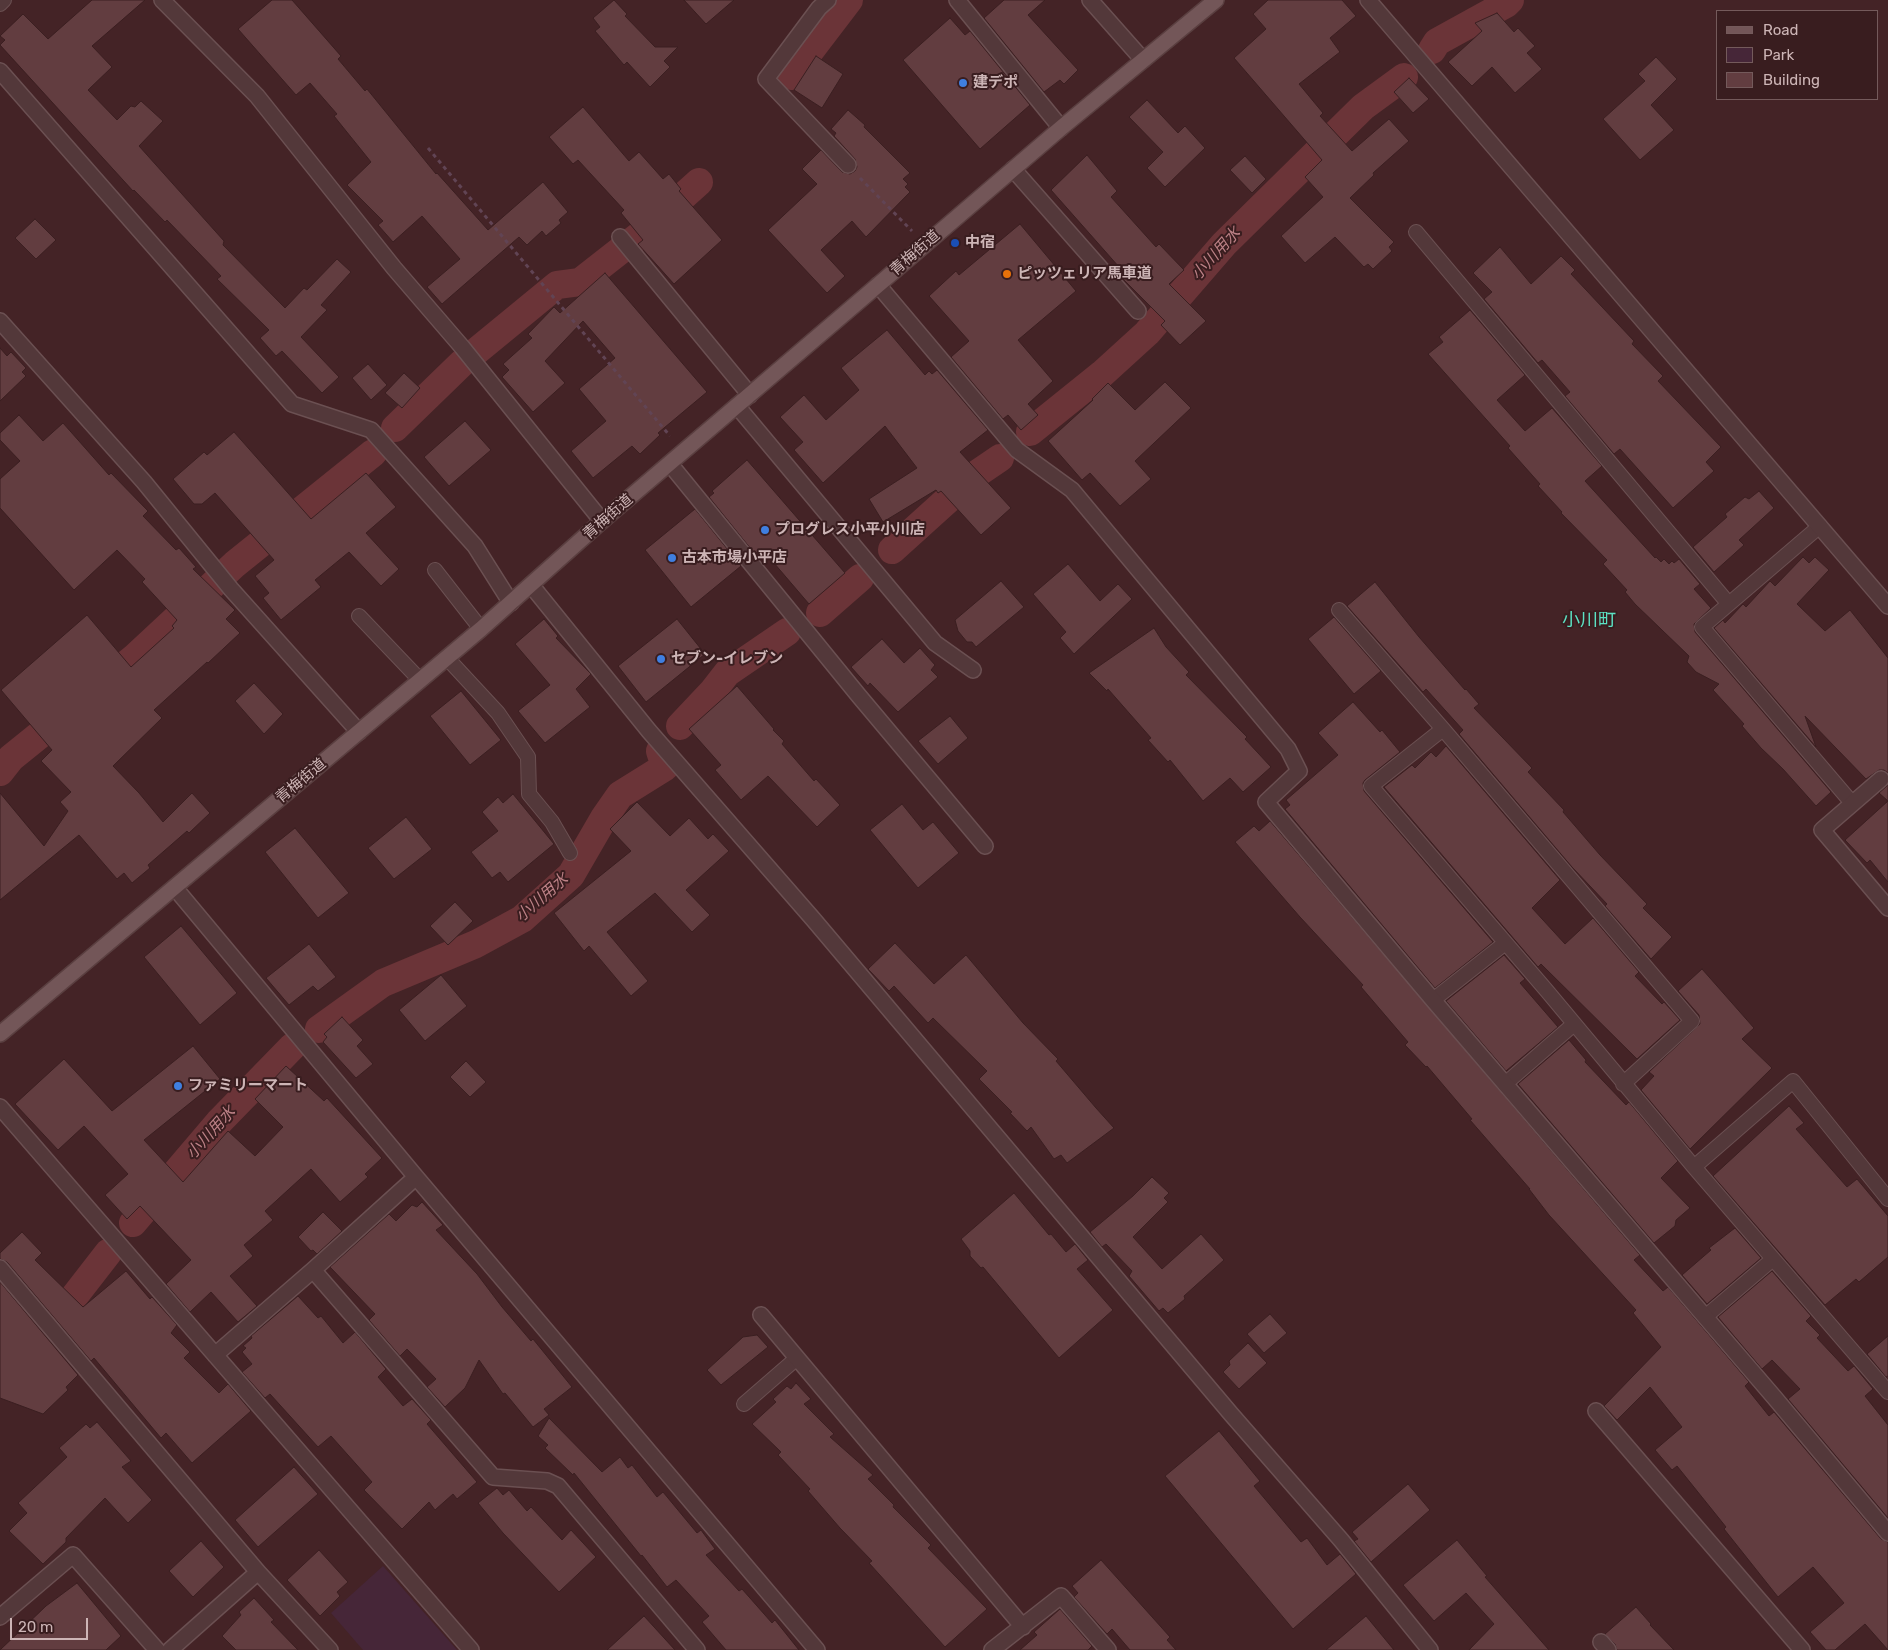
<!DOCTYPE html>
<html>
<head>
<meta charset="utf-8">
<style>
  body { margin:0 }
  #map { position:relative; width:1888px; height:1650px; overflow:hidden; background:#442326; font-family:Rubik,sans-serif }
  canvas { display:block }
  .legend { position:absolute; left:1716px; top:10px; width:162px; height:90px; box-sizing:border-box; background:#391d1f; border:1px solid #745a5b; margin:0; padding:6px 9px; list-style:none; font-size:15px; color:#cdb5b6 }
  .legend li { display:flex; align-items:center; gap:10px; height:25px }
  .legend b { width:25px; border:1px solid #745a5b }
  .scale { position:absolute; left:10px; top:1618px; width:78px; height:22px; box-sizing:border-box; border:2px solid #cdb5b6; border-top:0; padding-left:6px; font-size:15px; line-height:18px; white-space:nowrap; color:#cdb5b6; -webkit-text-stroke:4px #391d1f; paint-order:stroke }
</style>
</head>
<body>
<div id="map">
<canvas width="1888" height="1650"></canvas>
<ul class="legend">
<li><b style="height:6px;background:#735658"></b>Road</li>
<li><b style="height:14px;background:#462638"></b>Park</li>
<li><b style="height:14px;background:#623d40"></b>Building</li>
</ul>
<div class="scale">20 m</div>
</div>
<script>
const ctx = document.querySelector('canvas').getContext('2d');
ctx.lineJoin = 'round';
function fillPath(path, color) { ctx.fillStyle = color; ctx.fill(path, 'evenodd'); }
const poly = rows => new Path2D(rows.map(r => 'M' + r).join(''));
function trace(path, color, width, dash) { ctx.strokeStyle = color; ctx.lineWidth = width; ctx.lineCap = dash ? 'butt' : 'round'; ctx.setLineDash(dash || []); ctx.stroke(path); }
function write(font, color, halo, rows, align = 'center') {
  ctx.font = font + ' Rubik,"Noto Sans JP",sans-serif'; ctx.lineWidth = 4; ctx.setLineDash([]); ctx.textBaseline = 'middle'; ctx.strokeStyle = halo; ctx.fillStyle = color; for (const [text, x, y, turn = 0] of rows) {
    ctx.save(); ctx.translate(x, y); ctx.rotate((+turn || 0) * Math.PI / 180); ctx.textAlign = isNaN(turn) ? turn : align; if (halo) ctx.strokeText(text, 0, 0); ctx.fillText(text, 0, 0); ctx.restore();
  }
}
fillPath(poly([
  [383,1566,457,1650,363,1650,331,1613]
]), '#462638');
trace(poly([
  [1432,50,1437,42,1506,4,1510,0],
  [791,76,849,0],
  [395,428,462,363,557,285,580,282,640,235,699,182],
  [1030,432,1102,374,1147,333,1224,244,1363,107,1404,77],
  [892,550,975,475,1000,458],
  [820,613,860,578],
  [99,686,134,658,235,564,373,453],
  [680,726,713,691,727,673,787,632],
  [0,772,11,758,68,712],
  [319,1029,383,983,476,944,522,919,571,875,604,818,620,795,665,767,660,751],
  [133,1223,219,1122,292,1047],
  [63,1311,108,1253]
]), '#6b3438', 28);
const building = poly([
  [92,0,145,0,92,46,112,67,88,90,117,120,131,106,135,107,141,101,163,121,139,146,224,241,223,245,285,308,304,288,307,290,337,259,351,272,321,305,327,310,301,337,339,377,322,393,282,351,276,356,260,338,269,330,217,279,221,276,167,220,165,222,134,190,133,191,0,45,5,40,0,36,23,14,48,39,92,0],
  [272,0,292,0,341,56,338,59,365,91,367,89,436,174,437,173,488,230,543,182,568,212,559,220,561,223,546,236,542,231,527,245,519,237,442,304,427,287,460,259,422,216,393,242,378,225,383,221,347,185,371,162,334,116,337,114,310,83,296,95,238,29,272,0],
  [614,0,627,14,625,16,655,47,678,47,664,61,670,67,650,87,627,62,624,65,595,31,600,27,593,18,614,0],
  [684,0,734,0,706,24,684,0],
  [1004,0,1045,0,1028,15,1078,70,1064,84,1060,80,1044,92,984,18,1004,0],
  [1268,0,1342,0,1356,16,1330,38,1340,52,1299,84,1323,113,1320,116,1352,151,1389,119,1409,141,1373,173,1374,175,1350,198,1394,242,1389,247,1392,251,1373,269,1368,264,1364,267,1335,237,1305,263,1281,236,1323,197,1305,177,1322,160,1234,58,1266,29,1253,14,1268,0],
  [1497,13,1514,32,1518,28,1535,46,1527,53,1542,69,1515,93,1492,67,1472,86,1448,62,1482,31,1475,23,1497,13],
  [950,18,965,35,970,31,1030,105,980,149,903,60,950,18],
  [816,56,843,74,822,108,794,90,816,56],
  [1656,57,1677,79,1651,105,1674,130,1640,160,1603,119,1645,81,1638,74,1656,57],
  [1409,78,1429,99,1413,113,1394,92,1409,78],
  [1147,100,1178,133,1185,126,1205,148,1165,187,1147,168,1163,152,1129,117,1147,100],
  [583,107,629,161,639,152,663,179,669,174,681,189,679,191,722,240,674,284,638,244,643,240,621,213,624,210,578,160,573,164,549,137,583,107],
  [848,110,865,125,864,127,910,173,903,179,908,184,905,187,910,192,866,237,852,221,821,250,845,276,827,293,768,230,817,184,802,169,821,150,842,172,850,174,855,171,857,167,855,159,834,136,836,133,831,129,848,110],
  [1087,155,1117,191,1111,197,1156,247,1159,244,1184,270,1169,284,1206,321,1180,345,1161,325,1165,321,1123,279,1127,276,1051,190,1087,155],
  [1245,156,1266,179,1252,193,1230,170,1245,156],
  [35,219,56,240,36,259,15,238,35,219],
  [1020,224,1076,291,1018,340,1053,381,1028,404,1038,415,1021,430,1008,415,1003,419,951,357,969,341,929,296,956,271,959,275,1020,224],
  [1500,247,1531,284,1561,256,1575,270,1571,274,1634,341,1632,344,1663,376,1658,381,1721,447,1706,462,1714,471,1673,508,1620,449,1614,454,1565,396,1570,392,1542,360,1538,363,1484,299,1492,292,1473,273,1500,247],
  [605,273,707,392,658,433,660,435,640,454,632,446,593,478,571,451,606,421,579,389,615,358,583,321,545,361,565,383,533,412,502,377,509,370,503,364,532,338,528,334,554,307,560,313,605,273],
  [1470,310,1525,375,1497,400,1525,431,1552,408,1602,466,1585,481,1655,558,1656,557,1661,562,1664,559,1669,564,1672,561,1674,563,1679,559,1700,584,1694,589,1711,608,1694,624,1695,632,1831,792,1816,806,1783,769,1761,748,1742,726,1744,724,1713,690,1719,684,1696,672,1687,662,1689,656,1635,604,1625,592,1627,590,1603,564,1607,560,1561,513,1562,512,1538,486,1540,484,1508,448,1510,446,1428,354,1443,342,1439,337,1470,310],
  [887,330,925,375,929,371,932,374,937,370,988,430,960,452,1011,508,981,535,941,491,938,493,936,490,883,522,869,499,917,468,885,426,823,483,794,450,803,442,780,417,804,395,826,420,859,390,841,368,887,330],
  [0,348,7,356,11,352,26,368,22,372,26,376,0,401,0,348],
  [368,364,387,385,371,400,352,378,368,364],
  [404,373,420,388,402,408,385,393,404,373],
  [1165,382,1191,408,1135,461,1151,479,1120,506,1090,473,1082,480,1048,441,1093,400,1092,399,1108,383,1135,410,1165,382],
  [19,415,43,441,63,423,109,475,111,473,148,511,143,516,176,550,179,548,196,567,193,569,235,610,226,619,240,633,208,663,207,662,154,710,162,718,113,766,139,793,163,822,192,793,210,813,189,833,187,831,148,865,150,868,132,883,124,873,117,879,79,835,0,900,0,793,44,846,68,811,60,802,71,792,41,761,52,750,1,690,87,615,131,667,174,628,172,626,177,620,142,582,145,579,117,550,74,590,0,508,0,479,20,461,0,440,0,433,19,415],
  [465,421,491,450,449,486,424,457,465,421],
  [234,432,311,519,366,473,396,507,366,533,399,569,381,586,349,552,315,580,321,587,281,620,263,598,269,593,255,576,274,560,215,493,202,504,194,504,173,479,204,452,207,455,234,432],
  [747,460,845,573,809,604,762,549,755,554,709,497,714,493,712,491,747,460],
  [1759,491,1774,508,1739,540,1744,545,1714,572,1693,547,1727,517,1725,514,1745,497,1749,499,1759,491],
  [695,509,741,566,691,607,645,550,695,509],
  [1803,557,1809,563,1815,557,1829,570,1797,604,1825,631,1850,610,1888,658,1888,773,1884,770,1879,770,1866,779,1805,716,1816,747,1714,628,1723,620,1725,623,1743,604,1746,607,1770,581,1775,586,1803,557],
  [1068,564,1100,601,1118,584,1132,599,1074,654,1060,638,1066,632,1033,594,1068,564],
  [1001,581,1024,607,976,647,972,642,967,642,958,631,955,620,1001,581],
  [1375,582,1419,637,1465,690,1466,689,1479,704,1474,708,1532,768,1528,772,1564,810,1563,812,1600,855,1647,904,1643,908,1672,937,1651,959,1605,906,1607,904,1572,867,1459,734,1463,730,1426,689,1423,692,1347,606,1375,582],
  [1334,617,1381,671,1354,694,1308,639,1334,617],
  [544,619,558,636,556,638,591,674,576,689,590,707,545,743,518,711,550,685,515,644,544,619],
  [677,619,705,654,646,702,618,666,677,619],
  [1154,628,1166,647,1189,672,1186,675,1247,737,1245,739,1271,767,1243,792,1230,778,1203,801,1170,760,1168,762,1148,740,1151,738,1108,689,1107,691,1089,673,1154,628],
  [882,639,904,663,920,648,935,665,931,670,938,677,898,712,870,683,868,686,851,667,882,639],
  [254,683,283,714,264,734,235,701,254,683],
  [737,686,774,729,773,730,784,741,782,744,814,781,816,779,840,805,817,827,768,776,741,800,715,770,721,765,689,729,737,686],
  [461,691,501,740,470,765,430,716,461,691],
  [1353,702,1380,732,1382,730,1400,752,1365,780,1363,783,1364,791,1493,942,1435,988,1285,809,1290,805,1286,800,1338,755,1318,733,1353,702],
  [950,716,968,738,938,764,918,741,950,716],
  [1446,746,1560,880,1532,908,1565,944,1593,918,1639,972,1635,976,1662,1004,1664,1002,1680,1020,1637,1059,1541,964,1538,967,1384,787,1412,765,1415,768,1431,752,1436,757,1446,746],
  [1888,785,1888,882,1870,860,1867,863,1845,840,1888,801,1879,793,1888,785],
  [513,794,554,844,508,882,500,872,492,878,471,852,498,831,482,812,498,797,503,803,513,794],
  [637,802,670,836,689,818,708,839,713,834,729,851,686,890,710,915,692,932,655,893,607,932,648,981,631,996,589,946,584,951,554,913,631,851,610,829,637,802],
  [902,804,923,830,933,822,959,853,918,888,870,830,902,804],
  [406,817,432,849,394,879,368,848,406,817],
  [1270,821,1640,1255,1634,1260,1663,1291,1668,1287,1749,1382,1745,1386,1769,1416,1774,1412,1881,1539,1888,1542,1888,1650,1865,1624,1835,1650,1826,1650,1810,1632,1844,1603,1813,1567,1778,1597,1724,1529,1726,1527,1677,1466,1672,1470,1655,1450,1682,1427,1650,1387,1617,1420,1604,1406,1661,1347,1633,1313,1636,1310,1549,1215,1529,1189,1530,1189,1470,1120,1472,1119,1427,1066,1426,1067,1405,1045,1408,1042,1361,987,1363,985,1300,917,1235,842,1254,826,1259,831,1270,821],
  [295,828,349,893,318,918,265,852,295,828],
  [455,902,473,921,448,945,430,926,455,902],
  [181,926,237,993,200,1025,144,957,181,926],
  [895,943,934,984,966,955,1023,1023,1058,1059,1056,1061,1096,1108,1114,1128,1067,1163,1061,1155,1054,1159,1031,1127,1027,1131,1010,1113,1012,1112,979,1079,987,1071,933,1018,928,1023,894,986,889,991,868,969,895,943],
  [309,944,336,977,318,991,313,986,289,1005,266,978,309,944],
  [1504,955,1525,979,1520,983,1558,1027,1506,1071,1446,1001,1504,955],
  [1702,969,1754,1028,1742,1039,1772,1068,1690,1149,1641,1090,1654,1076,1649,1072,1700,1024,1699,1015,1678,991,1702,969],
  [441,975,467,1006,425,1041,399,1010,441,975],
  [342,1017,363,1040,357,1046,373,1064,356,1078,323,1042,327,1037,324,1034,342,1017],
  [1569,1040,1586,1060,1585,1062,1626,1105,1629,1102,1678,1161,1661,1178,1690,1208,1676,1220,1675,1226,1654,1243,1518,1084,1569,1040],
  [193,1046,220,1079,144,1140,183,1182,228,1131,255,1156,283,1127,255,1099,286,1066,324,1101,327,1098,382,1158,365,1174,368,1177,340,1202,311,1169,265,1211,273,1220,244,1245,253,1256,230,1276,257,1306,238,1322,211,1292,190,1312,166,1284,191,1260,140,1206,127,1219,105,1195,128,1174,84,1126,58,1150,15,1104,64,1059,112,1111,193,1046],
  [466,1061,486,1082,470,1097,450,1077,466,1061],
  [1789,1106,1804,1123,1796,1129,1847,1187,1857,1179,1888,1216,1888,1257,1859,1282,1856,1279,1825,1305,1713,1176,1789,1106],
  [1152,1177,1169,1193,1164,1198,1168,1202,1133,1237,1162,1269,1201,1234,1224,1260,1184,1296,1185,1299,1168,1313,1163,1308,1159,1311,1129,1276,1132,1271,1106,1244,1102,1247,1090,1232,1133,1196,1152,1177],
  [1014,1193,1049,1235,1051,1234,1066,1252,1075,1244,1088,1260,1077,1269,1113,1310,1059,1358,983,1267,981,1268,970,1256,970,1251,961,1239,1014,1193],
  [422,1202,443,1225,436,1230,477,1274,502,1307,531,1341,533,1339,572,1387,544,1409,549,1415,533,1427,505,1393,503,1394,479,1360,465,1388,445,1407,427,1387,436,1379,407,1349,400,1356,369,1320,375,1314,330,1267,389,1214,396,1221,412,1205,417,1207,422,1202],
  [323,1212,342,1231,317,1254,313,1250,311,1251,298,1237,323,1212],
  [1735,1228,1761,1258,1707,1304,1682,1275,1711,1250,1709,1248,1735,1228],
  [22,1232,42,1253,35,1260,83,1307,126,1271,150,1299,152,1297,177,1325,171,1333,190,1352,184,1358,219,1393,228,1384,251,1411,192,1463,166,1433,161,1438,94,1358,91,1361,7,1262,0,1259,0,1253,22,1232],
  [1772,1271,1811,1316,1806,1321,1820,1335,1817,1338,1848,1371,1854,1366,1873,1389,1865,1396,1888,1425,1888,1518,1788,1399,1800,1389,1772,1360,1762,1369,1718,1317,1772,1271],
  [0,1282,78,1375,66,1387,68,1390,43,1414,0,1398,0,1282],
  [298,1296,318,1318,321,1316,343,1343,355,1332,386,1369,378,1377,403,1406,412,1399,431,1420,427,1424,477,1482,457,1499,453,1494,435,1510,429,1502,402,1529,364,1490,372,1482,331,1436,318,1447,270,1394,265,1398,242,1372,252,1364,242,1352,246,1348,243,1346,252,1338,251,1336,298,1296],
  [1270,1314,1287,1333,1264,1353,1247,1334,1270,1314],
  [757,1335,768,1347,721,1385,707,1370,743,1337,757,1335],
  [1888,1336,1888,1376,1886,1377,1867,1354,1888,1336],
  [1248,1343,1267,1363,1239,1389,1223,1372,1230,1365,1229,1361,1248,1343],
  [796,1383,811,1399,804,1404,834,1434,830,1437,873,1475,868,1479,894,1505,893,1507,931,1545,928,1548,987,1609,945,1647,869,1563,872,1561,840,1528,808,1491,810,1489,778,1455,781,1452,752,1424,776,1402,773,1399,787,1386,791,1389,796,1383],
  [549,1418,602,1472,620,1457,628,1468,632,1465,657,1497,663,1492,697,1533,701,1530,715,1549,706,1555,739,1591,742,1589,772,1623,775,1620,799,1650,726,1650,702,1622,709,1616,676,1580,667,1587,642,1555,641,1556,574,1473,573,1475,545,1448,548,1445,538,1436,549,1418],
  [97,1422,131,1461,122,1467,152,1500,128,1523,105,1498,66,1538,66,1542,43,1564,9,1531,27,1513,18,1503,67,1457,59,1448,86,1424,90,1428,97,1422],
  [1219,1431,1260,1481,1254,1486,1301,1542,1307,1538,1327,1565,1340,1554,1356,1574,1293,1629,1165,1476,1219,1431],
  [294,1467,318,1494,258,1547,235,1520,294,1467],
  [1408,1484,1430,1510,1371,1562,1354,1541,1358,1539,1352,1532,1408,1484],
  [497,1488,503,1495,509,1490,527,1511,531,1507,562,1540,571,1530,596,1557,559,1592,503,1533,478,1503,497,1488],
  [1457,1540,1487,1576,1485,1577,1549,1650,1469,1650,1494,1624,1466,1593,1434,1621,1403,1585,1457,1540],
  [201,1541,224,1567,193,1597,169,1571,201,1541],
  [319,1550,348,1582,337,1592,340,1596,320,1616,287,1580,319,1550],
  [1101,1560,1170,1637,1167,1640,1176,1650,1130,1650,1112,1629,1107,1634,1074,1597,1078,1593,1072,1586,1101,1560],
  [77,1583,121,1636,106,1650,0,1650,46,1606,77,1583],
  [254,1598,274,1620,271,1622,298,1650,236,1650,222,1636,241,1615,239,1612,254,1598],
  [1636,1607,1651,1624,1650,1625,1674,1650,1617,1650,1615,1644,1605,1634,1636,1607],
  [1060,1609,1092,1646,1088,1650,1020,1650,1037,1635,1034,1632,1060,1609],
  [644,1616,675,1650,607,1650,644,1616],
  [1366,1616,1394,1650,1326,1650,1366,1616]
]);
fillPath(building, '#623d40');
trace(building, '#3b1f21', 1);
const service = poly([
  [0,4,4,0],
  [1416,232,1728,603],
  [1820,526,1702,627,1852,803],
  [435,570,481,629],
  [1339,610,1443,729,1692,1021,1623,1084],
  [359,616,420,680],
  [447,658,498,713,528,757,529,794,552,822,570,853],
  [1443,729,1371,786,1547,991,1694,1167,1888,1392],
  [1433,1000,1504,944],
  [1505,1084,1574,1024],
  [1694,1167,1793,1081,1888,1199],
  [1705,1317,1773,1259],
  [744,1404,797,1358]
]);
const minor = poly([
  [162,0,257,96,394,268,462,347,602,521],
  [828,0,819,8,766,79,848,165],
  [957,0,1061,128],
  [1090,0,1143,60],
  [1368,0,1888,606],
  [0,71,292,404,371,430,475,546,511,603],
  [1013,169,1138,311],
  [620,237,750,395],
  [878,285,1017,450,1072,490,1288,749,1299,771,1266,802,1433,1000,1774,1397,1888,1533],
  [0,321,144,482,231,589,359,732],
  [737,406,935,643,973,670],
  [670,464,859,696,985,846],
  [531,585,649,731,813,919,1231,1414,1341,1540,1430,1650],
  [1881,779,1822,830,1888,908],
  [175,888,416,1177,817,1650],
  [0,1107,471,1650],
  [0,1268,258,1572,330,1650],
  [313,1270,493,1477,547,1481,558,1486,697,1650],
  [761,1315,1023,1627],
  [215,1355,313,1270,416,1177],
  [1596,1411,1802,1650],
  [0,1617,73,1555,157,1650],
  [1601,1642,1608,1650],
  [170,1650,258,1572],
  [992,1650,1061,1596,1108,1650]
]);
const primary = poly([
  [0,1034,481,629,602,521,878,285,1061,128,1216,0]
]);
trace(service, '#6b5052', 16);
trace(minor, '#6b5052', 18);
trace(primary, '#5a3f40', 18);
trace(poly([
  [428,148,670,436],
  [860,178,912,231]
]), '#614454', 3, [4, 4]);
trace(service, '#53383a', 14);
trace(minor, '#53383a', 15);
trace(primary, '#735658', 15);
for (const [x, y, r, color] of [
  [963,83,5,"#3f7fe0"],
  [955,243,5,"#1a4fb4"],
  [1007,274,5,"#e8710a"],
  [765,530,5,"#3f7fe0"],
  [672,558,5,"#3f7fe0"],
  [661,659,5,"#3f7fe0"],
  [178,1086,5,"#3f7fe0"]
]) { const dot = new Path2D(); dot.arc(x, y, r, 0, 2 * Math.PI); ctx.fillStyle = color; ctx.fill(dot); trace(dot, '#391d1f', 2); }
write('bold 15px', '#cdb5b6', '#391d1f', [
  ["建デポ",973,83],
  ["中宿",965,243],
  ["ピッツェリア馬車道",1017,274],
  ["プログレス小平小川店",775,530],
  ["古本市場小平店",682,558],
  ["セブン-イレブン",671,659],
  ["ファミリーマート",188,1086]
], 'left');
write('15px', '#cdb5b6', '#391d1f', [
  ["青梅街道",915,253,-41],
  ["青梅街道",608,517,-41],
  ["青梅街道",301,781,-40]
]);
write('italic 16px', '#bc8186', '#391d1f', [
  ["小川用水",1216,254,-48],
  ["小川用水",542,898,-41],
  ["小川用水",211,1133,-48]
]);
write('18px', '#5ce1c3', '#391d1f', [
  ["小川町",1589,621]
]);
</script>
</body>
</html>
